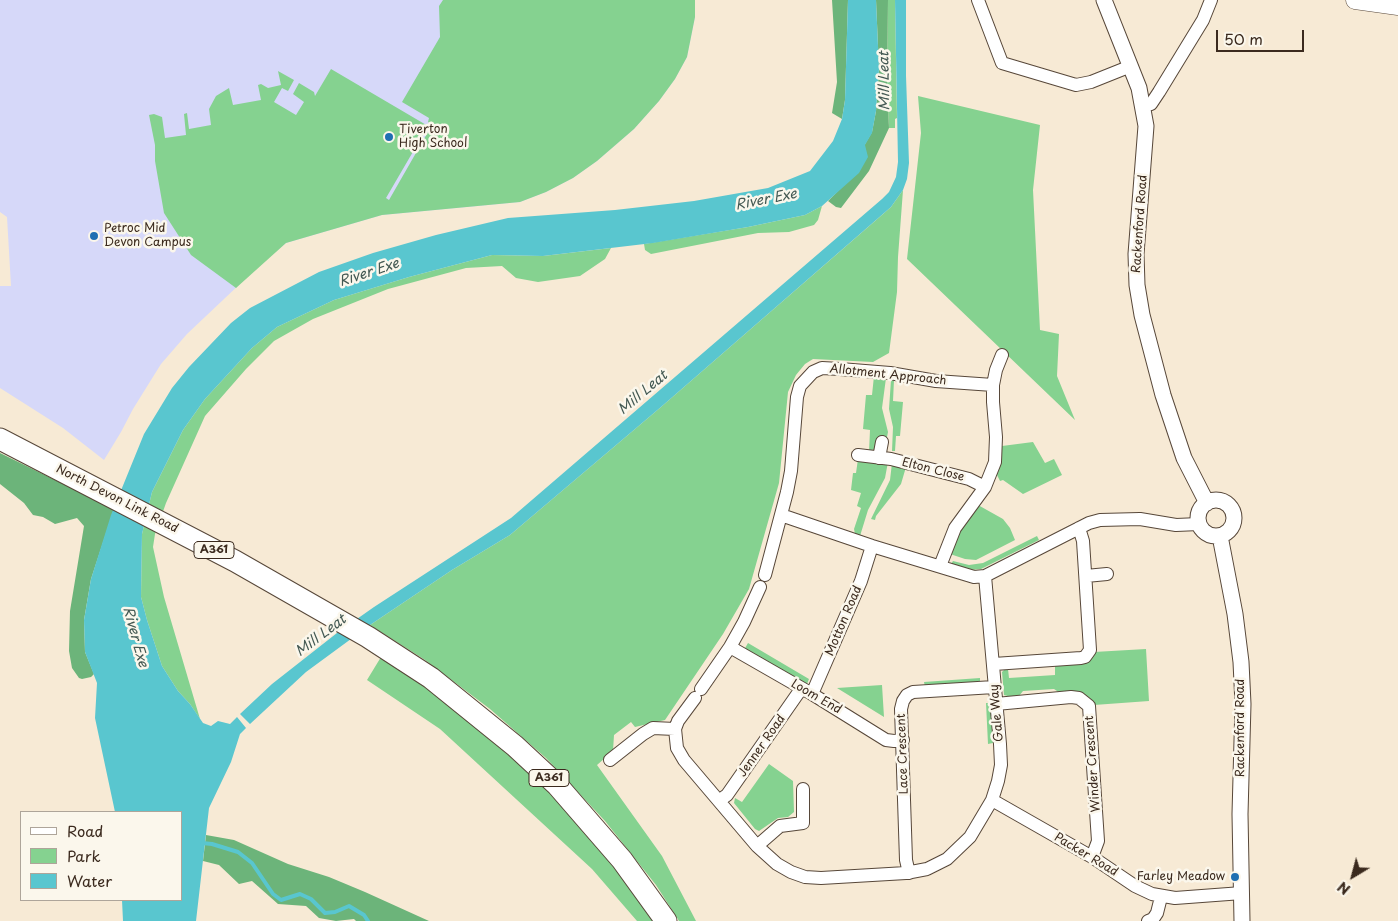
<!DOCTYPE html>
<html>
<head>
<meta charset="utf-8">
<style>
  body { margin:0 }
  #map { position:relative; width:1398px; height:921px; overflow:hidden; background:#f7ead5; font-family:"Playpen Sans",sans-serif }
  canvas { display:block }
  .legend { position:absolute; left:20px; top:811px; width:162px; height:90px; box-sizing:border-box; background:#fbf7ec; border:1px solid #aea59a; margin:0; padding:6px 9px; list-style:none; font-size:15px; color:#3b2a1e }
  .legend li { display:flex; align-items:center; gap:10px; height:25px }
  .legend b { width:25px; border:1px solid #aea59a }
  .north { position:absolute; left:1328px; top:851px; width:50px; height:50px; -webkit-text-stroke:4px #fbf7ec; paint-order:stroke; rotate:217deg; font-size:14px; font-weight:700; line-height:20px; text-align:center; color:#3b2a1e }
  .north::after { content:''; display:block; margin:auto; width:18px; height:22px; background:#3b2a1e; clip-path:polygon(50% 0,100% 100%,50% 72%,0 100%) }
  .scale { position:absolute; left:1216px; top:30px; width:88px; height:22px; box-sizing:border-box; border:2px solid #3b2a1e; border-top:0; padding-left:6px; font-size:15px; line-height:18px; white-space:nowrap; color:#3b2a1e; -webkit-text-stroke:4px #fbf7ec; paint-order:stroke }
</style>
</head>
<body>
<div id="map">
<canvas width="1398" height="921"></canvas>
<ul class="legend">
<li><b style="height:6px;background:#fff"></b>Road</li>
<li><b style="height:14px;background:#85d290"></b>Park</li>
<li><b style="height:14px;background:#59c6cf"></b>Water</li>
</ul>
<div class="north">N</div>
<div class="scale">50 m</div>
</div>
<script>
const ctx = document.querySelector('canvas').getContext('2d');
ctx.lineJoin = 'round';
function fillPath(path, color) { ctx.fillStyle = color; ctx.fill(path, 'evenodd'); }
const poly = rows => new Path2D(rows.map(r => 'M' + r).join(''));
function trace(path, color, width, dash) { ctx.strokeStyle = color; ctx.lineWidth = width; ctx.lineCap = dash ? 'butt' : 'round'; ctx.setLineDash(dash || []); ctx.stroke(path); }
function write(font, color, halo, rows, align = 'center') {
  ctx.font = font + ' "Playpen Sans",sans-serif'; ctx.lineWidth = 5; ctx.setLineDash([]); ctx.textBaseline = 'middle'; ctx.strokeStyle = halo; ctx.fillStyle = color; for (const [text, x, y, turn = 0] of rows) {
    ctx.save(); ctx.translate(x, y); ctx.rotate((+turn || 0) * Math.PI / 180); ctx.textAlign = isNaN(turn) ? turn : align; if (halo) ctx.strokeText(text, 0, 0); ctx.fillText(text, 0, 0); ctx.restore();
  }
}
fillPath(poly([
  [0,0,695,0,695,17,687,57,675,79,659,101,634,129,597,161,573,178,546,192,520,202,382,215,286,243,260,265,187,334,161,364,133,409,121,432,104,460,63,428,0,388,0,286,11,286,7,217,0,212]
]), '#d6d8f9');
fillPath(poly([
  [443,0,695,0,695,17,687,57,675,79,659,101,634,129,597,161,573,178,546,192,520,202,382,215,286,243,236,288,191,255,164,213,155,161,155,145,149,115,154,114,162,117,165,138,186,135,184,114,187,113,189,129,211,125,209,109,216,96,229,88,233,105,261,100,258,85,261,84,268,88,281,85,278,71,294,80,288,91,282,88,274,102,296,115,304,102,293,94,299,83,314,92,315,96,331,69,428,126,386,198,389,200,432,125,428,122,429,118,402,102,440,37,439,6],
  [888,0,895,0,897,118,895,119,895,128,889,128,887,86],
  [918,96,1040,125,1033,190,1040,330,1059,334,1057,376,1075,420,907,259,921,133],
  [903,190,898,257,897,292,889,353,873,362,813,359,805,364,796,375,788,392,779,483,749,589,723,634,665,720,635,727,631,722,614,735,613,751,597,765,662,856,696,921,679,921,656,885,605,821,546,758,490,709,425,660,370,625,452,570,510,535,661,407,875,221,891,207],
  [822,206,818,220,814,225,789,232,758,233,651,254,645,250,644,244,748,227,805,215],
  [611,248,605,259,580,276,538,282,516,278,502,266,466,268,388,289,313,319,274,341,246,369,205,416,166,503,155,534,153,547,164,597,200,719,190,704,178,691,162,666,147,620,141,597,142,534,152,492,183,430,205,399,252,348,277,327,334,300,409,277,492,255,543,256],
  [874,376,886,378,882,408,888,432,886,442,869,452,870,430,863,429,866,395,872,395],
  [891,380,894,380,893,401,903,402,900,436,896,436,895,451,892,451,893,427,889,409],
  [1033,442,1045,463,1054,459,1062,475,1023,494,1003,480,1000,481,996,473,1002,446],
  [858,459,888,462,885,478,868,510,860,536,855,534,854,529,861,508,857,506,861,493,851,490,853,473,856,473],
  [892,463,906,467,901,484,876,516,875,520,871,519,890,480],
  [978,505,1003,519,1010,528,1015,540,976,560,965,559,950,554,954,540],
  [1037,536,1039,540,981,569,968,570,951,564,953,561,969,565,983,563],
  [748,643,809,679,807,684,744,650],
  [1146,649,1149,701,1094,705,1060,693,1054,689,1023,691,1019,696,1011,697,1004,695,1002,672,1005,669,1008,669,1009,678,1055,675,1055,664,1094,652],
  [381,657,416,679,477,725,573,815,617,867,655,921,637,921,592,869,440,729,367,680],
  [980,678,980,683,925,687,924,682],
  [882,685,884,717,837,688],
  [986,703,991,703,993,743,988,744],
  [769,764,793,781,794,812,788,817,778,818,759,831,755,829,734,803,735,798,742,802]
]), '#85d290');
fillPath(poly([
  [832,0,848,0,845,100,842,119,832,113,837,82],
  [876,0,888,0,887,86,889,128,869,171,841,208,836,207,828,201,837,192,872,132,876,111,879,69],
  [0,453,114,509,91,579,84,620,85,652,94,674,91,677,82,679,79,678,72,668,69,651,70,611,84,526,77,518,55,524,43,517,33,515,24,503,0,484],
  [206,835,234,840,288,864,329,877,365,892,429,921,356,921,354,919,336,921,319,918,306,906,278,904,252,881,239,884,219,865,203,861]
]), '#6cb47a');
fillPath(poly([
  [848,0,876,0,879,69,876,111,872,133,865,145,868,157,859,173,822,206,805,215,748,227,653,243,543,256,492,255,409,277,334,300,277,327,252,348,205,399,183,430,152,492,142,534,141,597,147,620,162,666,178,691,190,704,203,723,211,726,218,721,230,724,237,717,246,728,240,734,231,762,209,808,196,921,123,921,122,900,181,900,181,812,115,812,95,718,97,683,85,652,84,620,91,579,111,515,144,434,172,388,189,367,231,323,250,308,319,272,373,253,436,235,508,218,615,210,694,201,768,188,810,171,833,141,842,119,845,100],
  [895,0,906,0,906,76,909,163,907,179,903,190,891,207,661,407,510,535,452,570,370,625,306,672,250,724,240,714,272,684,337,633,374,607,511,518,882,199,889,192,896,177,898,162]
]), '#59c6cf');
trace(poly([
  [202,843,212,844,238,852,252,863,273,894,281,900,300,894,311,899,325,913,335,912,349,906,364,915,368,921]
]), '#59c6cf', 4);
const minor = poly([
  [978,0,1002,63,1076,85,1091,82,1131,66],
  [1144,106,1151,104,1159,92,1203,20,1211,0],
  [858,455,891,459,969,479,985,487],
  [879,458,882,442],
  [781,515,872,546,974,577,985,576],
  [940,566,955,528,985,487,995,462,996,437,993,402,993,385,996,370,1002,355],
  [765,575,787,492,791,471,797,397,800,386,813,372,822,368,840,369,890,373,936,381,993,385],
  [1086,576,1107,574],
  [730,647,812,694,886,740,894,741,903,740],
  [994,664,1081,658,1085,657,1090,650,1083,541,1079,528],
  [701,689,730,647,744,622,760,587],
  [812,694,861,581,872,546],
  [695,698,678,721,675,729,677,748,684,760,757,846,777,864,791,872,805,877,821,878,906,873,927,869,947,859,970,837,992,800,998,781,1001,765,1000,744,985,576,1089,523,1100,520,1140,519,1176,525,1199,524],
  [996,704,1071,697,1079,698,1089,706,1098,841,1092,857],
  [610,760,643,734,653,728,675,729],
  [720,800,727,795,801,689],
  [992,800,1092,857,1135,886,1152,894,1175,898,1242,893],
  [757,846,780,826,803,823,803,789],
  [909,873,906,860,901,709,903,701,907,695,913,692,994,687],
  [1148,921,1153,919,1157,913,1161,897]
]);
const tertiary = poly([
  [1104,0,1139,88,1146,126,1136,254,1137,285,1142,315,1163,395,1184,458,1207,503],
  '1198 518a18 18 0 1 1 36 0a18 18 0 1 1-36 0Z',
  [1220,536,1235,614,1241,662,1243,704,1240,814,1242,921]
]);
const secondary = poly([
  [1355,0,1398,6]
]);
const trunk = poly([
  [0,439,235,561,368,637,431,678,515,746,557,785,622,860,666,921]
]);
trace(minor, '#574739', 14);
trace(tertiary, '#574739', 17);
trace(secondary, '#574739', 19);
trace(trunk, '#574739', 23);
trace(minor, '#fff', 12);
trace(tertiary, '#fff', 15);
trace(secondary, '#fff', 18);
trace(trunk, '#fff', 21);
for (const [x, y, r, color] of [
  [389,137,5,"#1f6fb2"],
  [94,236,5,"#1f6fb2"],
  [1235,877,5,"#1f6fb2"]
]) { const dot = new Path2D(); dot.arc(x, y, r, 0, 2 * Math.PI); ctx.fillStyle = color; ctx.fill(dot); trace(dot, '#fbf7ec', 2); }
for (const [x, y, w] of [
  [214,550,40],
  [549,778,40]
]) { const box = new Path2D(); box.roundRect(x - w / 2, y - 8.5, w, 17, 4); ctx.fillStyle = '#fbf7ec'; ctx.fill(box); trace(box, '#3b2a1e', 1); }
write('bold 11px', '#3b2a1e', null, [
  ["A361",214,550],
  ["A361",549,778]
]);
write('12px', '#3b2a1e', '#fbf7ec', [
  ["Tiverton",399,130],
  ["High School",399,144],
  ["Petroc Mid",104,229],
  ["Devon Campus",104,243],
  ["Farley Meadow",1225,877,"right"]
], 'left');
write('12px', '#3b2a1e', '#fbf7ec', [
  ["Rackenford Road",1140,224,-86],
  ["Allotment Approach",888,375,6],
  ["Elton Close",933,470,14],
  ["North Devon Link Road",117,499,27],
  ["Motton Road",844,621,-67],
  ["Loom End",816,697,30],
  ["Gale Way",997,713,-95],
  ["Rackenford Road",1241,728,-90],
  ["Jenner Road",762,746,-55],
  ["Lace Crescent",903,754,-92],
  ["Winder Crescent",1093,764,-94],
  ["Packer Road",1086,855,31]
]);
write('italic 14px', '#445953', '#fbf7ec', [
  ["Mill Leat",885,81,-91],
  ["River Exe",766,200,-11],
  ["River Exe",369,273,-18],
  ["Mill Leat",643,393,-40],
  ["Mill Leat",321,636,-37],
  ["River Exe",135,637,75]
]);
</script>
</body>
</html>
